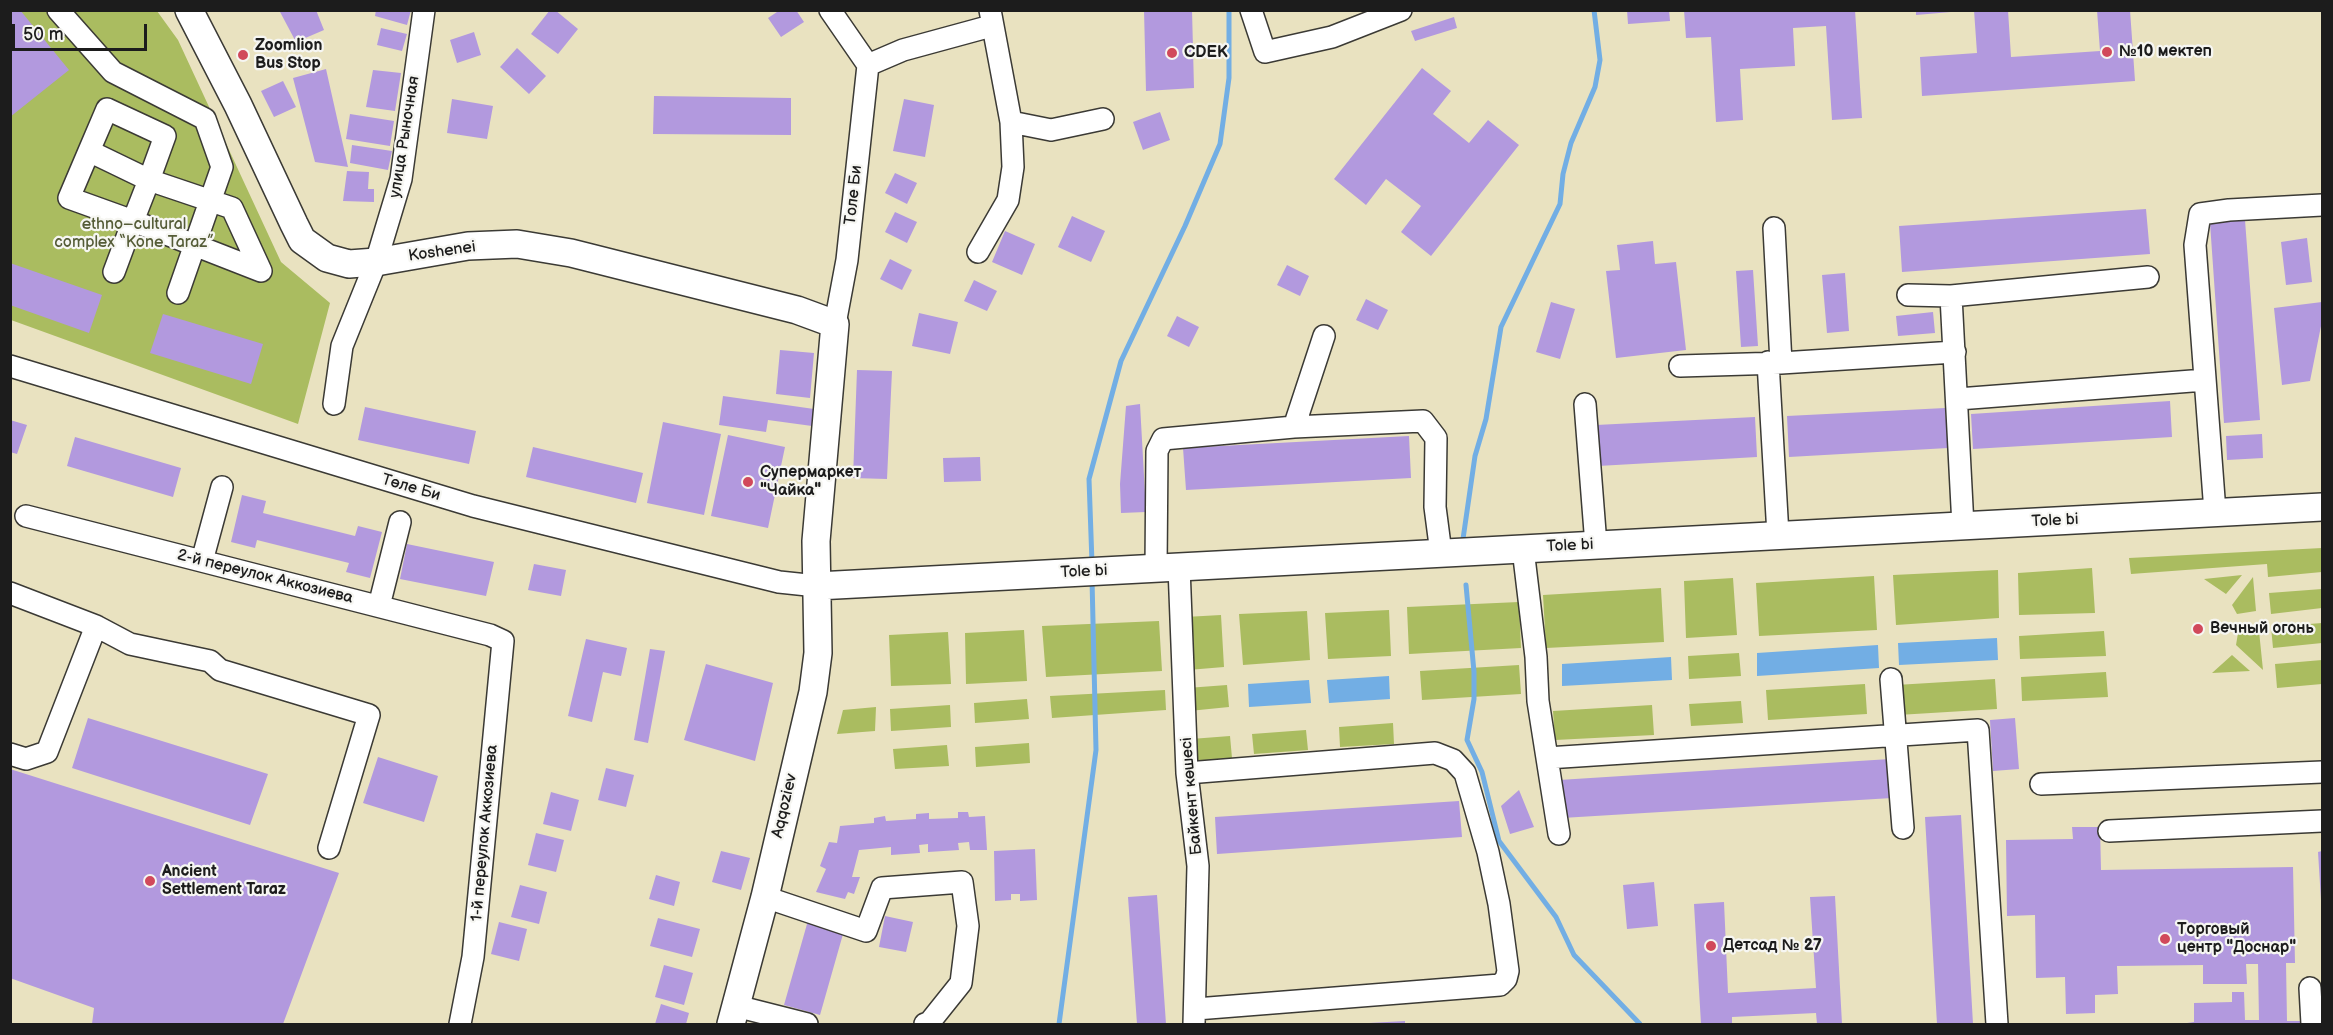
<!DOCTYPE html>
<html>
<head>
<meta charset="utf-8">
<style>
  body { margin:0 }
  #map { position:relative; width:2333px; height:1035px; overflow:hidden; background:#e9e2c0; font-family:"Balsamiq Sans",sans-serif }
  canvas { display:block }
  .frame { position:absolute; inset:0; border:12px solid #1c1c1c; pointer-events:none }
  .scale { position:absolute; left:12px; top:24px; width:135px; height:27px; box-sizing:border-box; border:3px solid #1c1c1c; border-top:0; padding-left:8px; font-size:18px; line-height:21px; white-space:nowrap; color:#1c1c1c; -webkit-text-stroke:4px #f6f6f2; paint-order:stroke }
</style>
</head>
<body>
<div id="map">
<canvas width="2333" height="1035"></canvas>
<div class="frame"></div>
<div class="scale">50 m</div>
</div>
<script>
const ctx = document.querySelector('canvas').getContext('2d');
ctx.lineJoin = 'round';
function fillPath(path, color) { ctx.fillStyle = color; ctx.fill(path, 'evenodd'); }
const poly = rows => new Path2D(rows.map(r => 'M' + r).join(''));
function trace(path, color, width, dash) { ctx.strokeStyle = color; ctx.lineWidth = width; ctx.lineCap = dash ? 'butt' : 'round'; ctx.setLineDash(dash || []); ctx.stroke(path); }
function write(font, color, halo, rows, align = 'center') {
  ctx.font = font + ' "Balsamiq Sans",sans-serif'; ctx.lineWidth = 4.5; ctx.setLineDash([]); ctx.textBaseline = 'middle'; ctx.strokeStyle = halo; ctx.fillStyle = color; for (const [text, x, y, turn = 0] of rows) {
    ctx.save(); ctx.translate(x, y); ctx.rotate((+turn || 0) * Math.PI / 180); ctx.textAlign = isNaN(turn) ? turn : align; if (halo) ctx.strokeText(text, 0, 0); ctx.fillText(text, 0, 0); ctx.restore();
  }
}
fillPath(poly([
  [10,11,157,11,178,40,281,262,330,303,298,424,11,320],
  [2322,548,2322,572,2268,577,2267,564,2131,574,2129,558],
  [2092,568,2095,613,2019,615,2018,573],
  [1998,570,1999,618,1896,625,1893,575],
  [2242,575,2226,594,2204,579],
  [1874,576,1877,630,1759,636,1756,583],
  [2253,577,2256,611,2237,614,2232,605],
  [1733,578,1737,635,1686,638,1684,581],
  [1661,588,1664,642,1546,648,1543,595],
  [2322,589,2322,608,2271,614,2269,593],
  [1519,602,1521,648,1409,654,1407,607],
  [1389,610,1391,656,1328,659,1325,613],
  [1307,611,1310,660,1243,665,1239,614],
  [1221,615,1224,667,1188,670,1185,617],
  [1159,621,1162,671,1046,677,1042,626],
  [2322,623,2322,643,2273,648,2271,627],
  [1024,630,1027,681,966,684,965,633],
  [2104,631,2106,656,2020,659,2019,636],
  [2259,631,2263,670,2236,645,2238,633],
  [948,632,951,684,891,686,889,635],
  [1739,653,1741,676,1689,679,1688,656],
  [2232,655,2250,671,2212,673],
  [2322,660,2322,684,2277,688,2275,664],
  [1519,665,1521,694,1422,700,1420,671],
  [2106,672,2108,697,2022,701,2021,677],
  [1995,679,1997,709,1898,715,1896,685],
  [1865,684,1867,714,1768,720,1766,690],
  [1227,685,1229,707,1189,711,1187,688],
  [1165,690,1166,710,1052,718,1050,696],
  [1027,699,1029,719,975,723,974,703],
  [1741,701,1743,723,1691,726,1689,704],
  [950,705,951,727,891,731,890,709],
  [1652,705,1654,735,1555,740,1553,711],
  [876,707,875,731,837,734,843,710],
  [1393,723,1394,744,1340,747,1339,727],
  [1306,730,1308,750,1254,754,1252,734],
  [1230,736,1232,758,1193,762,1191,739],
  [1029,743,1030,763,976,767,975,747],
  [947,745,949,766,895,769,893,749]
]), '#aabc60');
fillPath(poly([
  [1997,638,1998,660,1899,665,1898,643],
  [1878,645,1879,668,1757,676,1757,653],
  [1671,657,1672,680,1562,686,1562,664],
  [1389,676,1390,699,1329,703,1327,680],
  [1309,680,1311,703,1249,707,1248,684]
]), '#72aee4');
trace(poly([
  [1463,539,1475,456,1486,419,1501,327,1560,204,1563,174,1571,143,1595,87,1600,60,1594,10],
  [1092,563,1089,479,1121,361,1185,226,1220,144,1229,78,1229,10],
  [1466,585,1474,672,1474,699,1467,740,1482,772,1499,841,1556,917,1574,955,1640,1024],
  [1059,1024,1096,750,1092,579]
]), '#72aee4', 5);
fillPath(poly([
  [13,10,20,10,69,70,10,117,10,12],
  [279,10,316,10,324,30,296,42],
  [376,10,411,10,407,25,375,16],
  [550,10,555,10,578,29,558,54,531,34],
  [780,10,796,10,804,22,781,37,768,18],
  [1144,10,1192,10,1194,88,1146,91],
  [1627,10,1669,10,1670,21,1628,24],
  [1684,10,1855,10,1862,118,1832,120,1826,26,1793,28,1795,66,1740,69,1743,120,1716,122,1711,37,1686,38],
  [1916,10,1951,10,1951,12,1916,15],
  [1974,10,2008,10,2011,57,2100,51,2097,10,2130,10,2135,81,1922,96,1920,57,1977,53],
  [1454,17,1457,28,1415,41,1411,31],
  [381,28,407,34,402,51,377,45],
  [474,32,481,55,457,63,450,40],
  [517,48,546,76,529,94,500,67],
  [1422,68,1451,91,1433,114,1469,143,1488,120,1519,145,1431,256,1401,232,1421,206,1386,179,1366,205,1334,179],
  [326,69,348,167,315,162,293,78],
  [373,70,401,73,395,111,366,107],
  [283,81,296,107,274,117,261,91],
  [654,96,791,98,791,135,653,134],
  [452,99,493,106,487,139,447,133],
  [904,99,934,105,925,157,893,151],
  [1160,112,1170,140,1143,150,1133,122],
  [350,114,394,121,390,146,346,139],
  [352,145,392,151,388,170,350,163],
  [347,171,369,172,368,189,374,189,374,202,343,201],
  [895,173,917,183,907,204,885,193],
  [2146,209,2150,254,1902,272,1899,226],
  [895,212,917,222,907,243,885,232],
  [1072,216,1105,231,1091,262,1058,247],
  [2245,220,2260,420,2224,423,2210,223],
  [1005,231,1035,244,1022,275,992,262],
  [2307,238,2312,282,2286,285,2281,242],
  [1653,241,1655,264,1676,262,1686,350,1616,358,1606,271,1620,270,1617,245],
  [890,259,912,270,902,290,880,279],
  [10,263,102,295,89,333,10,305],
  [1287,265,1309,276,1300,296,1277,285],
  [1753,270,1758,346,1741,347,1736,271],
  [1845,273,1849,331,1827,333,1822,275],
  [974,280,997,291,987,311,964,301],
  [1366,299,1388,310,1378,330,1356,320],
  [1551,302,1575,309,1560,359,1536,352],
  [2322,302,2322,321,2310,381,2282,385,2274,308],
  [1933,312,1935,333,1898,336,1896,316],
  [919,313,958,322,950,354,912,346],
  [163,314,263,344,251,384,150,353],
  [1177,316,1199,327,1189,347,1167,336],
  [780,350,814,353,810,398,776,394],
  [857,370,892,371,887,479,853,478],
  [723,396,814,409,812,426,768,420,766,432,719,425],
  [2170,401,2172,437,1973,449,1971,414],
  [1140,404,1146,512,1121,513,1120,484,1126,406],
  [365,407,476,431,469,464,358,440],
  [1945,408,1948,448,1789,457,1787,416],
  [1755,417,1757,457,1598,466,1596,425],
  [10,420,27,425,17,454,10,452],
  [663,422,721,434,704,515,647,503],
  [2262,434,2263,458,2227,460,2226,436],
  [728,435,785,447,768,528,711,516],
  [1409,436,1411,478,1186,490,1183,448],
  [75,437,181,468,173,497,67,466],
  [533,447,643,473,636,503,526,477],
  [980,457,981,481,944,482,943,458],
  [242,495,266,501,263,513,355,536,358,526,382,532,370,578,346,572,349,563,257,540,255,548,231,542],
  [407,544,494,562,486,596,400,579],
  [534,564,566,570,561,596,528,590],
  [586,639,627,648,621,676,603,672,592,722,568,716],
  [650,649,665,651,648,743,634,740],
  [706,664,773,683,755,761,684,740],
  [88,718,268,774,250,825,72,768],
  [2015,718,2019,769,1993,771,1990,720],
  [378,757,438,776,424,822,363,803],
  [1890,759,1892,798,1562,818,1559,780],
  [606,768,634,775,626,807,598,800],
  [10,769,339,873,283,1024,92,1024,94,1008,10,978],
  [1519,790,1534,827,1510,834,1501,806],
  [551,792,579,800,571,831,543,824],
  [1459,801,1462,837,1217,854,1215,817],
  [958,812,968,812,969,817,985,816,987,850,970,850,969,842,958,843,959,850,928,852,928,844,919,845,920,853,891,855,891,847,859,850,852,877,860,877,854,894,848,892,845,899,816,892,826,869,820,866,829,842,837,843,840,826,874,823,874,818,885,816,886,821,916,819,916,814,929,813,929,819,958,818],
  [1961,815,1973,1024,1937,1024,1925,817],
  [2072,827,2100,827,2101,870,2293,867,2295,963,2286,963,2287,1021,2310,1021,2310,1024,2180,1024,2194,1022,2194,1003,2232,1002,2232,992,2244,992,2245,1020,2259,1020,2258,964,2246,964,2247,984,2203,984,2203,965,2117,966,2118,994,2095,995,2095,1013,2066,1014,2065,977,2036,978,2035,915,2007,916,2006,840,2073,839],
  [536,833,564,840,556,872,528,865],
  [1035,849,1037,900,1020,901,1020,894,1011,894,1011,900,995,901,994,851],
  [721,851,750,858,741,890,712,882],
  [2322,851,2322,900,2321,900,2318,852],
  [656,875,680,882,674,906,649,899],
  [1654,882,1658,926,1627,929,1623,885],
  [520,885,547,892,539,924,511,917],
  [1157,895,1166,1024,1137,1024,1128,897],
  [1835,896,1842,1024,1817,1024,1816,1013,1732,1017,1732,1024,1701,1024,1694,904,1724,902,1728,993,1816,988,1810,897],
  [885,916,913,922,906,952,879,947],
  [809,917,845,927,820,1015,784,1005],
  [658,918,700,929,692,957,650,946],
  [499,922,527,929,519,961,491,954],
  [664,965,693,973,684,1005,655,997],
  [661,1004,689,1013,686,1024,655,1024],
  [1405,1021,1405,1024,1369,1024,1369,1023]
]), '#b299de');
const minor = poly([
  [58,10,113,72,205,119,222,167,178,293],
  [830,10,868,65],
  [990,10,1011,122,1051,130,1103,119],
  [1251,10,1265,52,1332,37,1401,10],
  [868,65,903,50,991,26],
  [89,151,149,180,232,208,261,271,133,221,69,198,89,151,107,109,165,136,149,180,133,221,114,272],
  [1774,228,1781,363],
  [978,252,1008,200,1013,167,1011,122],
  [1908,295,1951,296,2148,277],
  [1951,296,1963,526],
  [835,324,847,260,868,65],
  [1768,362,1778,535],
  [10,366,473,506,779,582,817,586],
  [1680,366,1781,363,1955,352],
  [1958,399,2205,380],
  [334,404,342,346,376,262,401,179,424,10],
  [1585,404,1596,545],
  [1294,427,1324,336],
  [2215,512,2195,245,2200,214,2229,210,2322,205],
  [26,516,490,635,503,641,473,957,460,1024],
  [1523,549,1536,657,1538,701,1559,834],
  [202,561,222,487],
  [1179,567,1187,773,1198,866,1194,1024],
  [1156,568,1157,451,1163,439,1294,427,1423,421,1436,438,1435,507,1441,553],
  [10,593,96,626,130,644,210,661,220,670,369,715,329,848],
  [379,606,400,522],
  [1891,679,1903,828],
  [10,754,26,759,47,752,96,626],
  [1547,758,1978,730,1997,1024],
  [1187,773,1435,753,1453,760,1465,773,1488,852,1499,904,1508,971,1506,979,1500,985,1196,1009],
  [2041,784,2322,772],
  [2109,831,2322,821],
  [765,897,866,931,882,888,962,882,968,926,961,983,929,1023,925,1024],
  [2310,988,2312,1024],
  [736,1006,807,1024]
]);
const major = poly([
  [189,10,238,105,294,224,302,240,327,258,349,264,376,262,468,246,517,244,571,253,797,310,835,324,816,541,818,653,813,692,765,897,731,1024],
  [817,586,2322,507]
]);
trace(minor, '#3b3a35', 24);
trace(major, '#3b3a35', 30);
trace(minor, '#fff', 21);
trace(major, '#fff', 27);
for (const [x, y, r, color] of [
  [2107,52,6,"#d1495b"],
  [1172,53,6,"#d1495b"],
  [243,55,6,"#d1495b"],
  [748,482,6,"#d1495b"],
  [2198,629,6,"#d1495b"],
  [150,881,6,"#d1495b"],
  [2165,939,6,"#d1495b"],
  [1711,946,6,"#d1495b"]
]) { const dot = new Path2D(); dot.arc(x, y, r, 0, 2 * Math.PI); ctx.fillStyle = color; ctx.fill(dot); trace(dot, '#f6f6f2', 2); }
write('bold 16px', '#1c1c1c', '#f6f6f2', [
  ["Zoomlion",255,46],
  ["Bus Stop",255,64],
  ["№10 мектеп",2119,52],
  ["CDEK",1184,53],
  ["Супермаркет",760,473],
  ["\"Чайка\"",760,491],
  ["Вечный огонь",2210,629],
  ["Ancient",162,872],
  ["Settlement Taraz",162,890],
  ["Торговый",2177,930],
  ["центр \"Доснар\"",2177,948],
  ["Детсад № 27",1723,946]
], 'left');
write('16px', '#1c1c1c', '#f6f6f2', [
  ["улица Рыночная",405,137,-81],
  ["Толе Би",854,195,-84],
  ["Koshenei",442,252,-8],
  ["Төле Би",411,488,16],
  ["Tole bi",2055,521,-3],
  ["Tole bi",1570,546,-3],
  ["Tole bi",1084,572,-3],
  ["2-й переулок Аккозиева",265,577,14],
  ["Байкент көшесі",1192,796,-95],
  ["Aqqoziev",785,806,-77],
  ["1-й переулок Аккозиева",485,833,-85]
]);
write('16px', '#555c37', '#f6f6f2', [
  ["ethno–cultural",134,225],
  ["complex “Kone Taraz”",134,243]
]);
</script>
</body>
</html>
